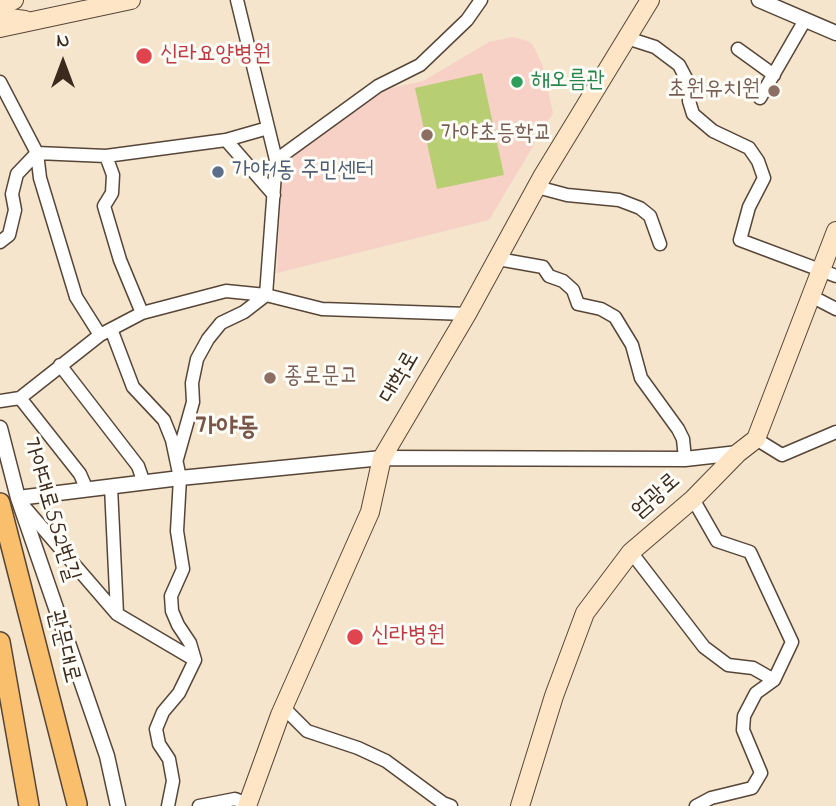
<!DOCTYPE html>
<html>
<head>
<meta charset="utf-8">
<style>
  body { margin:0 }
  #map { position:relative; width:836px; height:806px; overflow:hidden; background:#f5e5cc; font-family:"Indie Flower",sans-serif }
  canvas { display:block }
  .north { position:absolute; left:28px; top:28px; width:70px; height:70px; -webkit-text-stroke:5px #fdfcf7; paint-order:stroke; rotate:0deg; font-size:19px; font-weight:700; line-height:28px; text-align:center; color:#3b2a1e }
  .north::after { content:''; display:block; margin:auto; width:24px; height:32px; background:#3b2a1e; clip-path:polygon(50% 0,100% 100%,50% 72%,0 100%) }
</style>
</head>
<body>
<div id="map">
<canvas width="836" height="806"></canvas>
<div class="north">N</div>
</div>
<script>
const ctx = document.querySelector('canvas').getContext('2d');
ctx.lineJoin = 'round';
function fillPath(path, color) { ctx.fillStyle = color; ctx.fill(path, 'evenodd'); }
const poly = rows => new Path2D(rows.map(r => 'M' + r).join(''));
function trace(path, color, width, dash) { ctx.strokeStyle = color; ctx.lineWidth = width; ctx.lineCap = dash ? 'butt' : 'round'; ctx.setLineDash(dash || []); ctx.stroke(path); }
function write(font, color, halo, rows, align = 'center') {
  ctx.font = font + ' "Indie Flower","Poor Story",sans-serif'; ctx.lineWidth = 6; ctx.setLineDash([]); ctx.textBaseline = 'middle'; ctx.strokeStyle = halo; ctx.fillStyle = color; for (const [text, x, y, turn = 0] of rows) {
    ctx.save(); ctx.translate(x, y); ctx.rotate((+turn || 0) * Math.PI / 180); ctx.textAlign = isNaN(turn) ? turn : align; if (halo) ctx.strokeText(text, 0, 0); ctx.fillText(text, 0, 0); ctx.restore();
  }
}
fillPath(poly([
  [513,37,528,41,533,45,542,64,553,113,489,220,277,273,282,158,378,91,423,81,489,42]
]), '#f7d1c6');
fillPath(poly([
  [482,73,504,175,437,189,415,88]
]), '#b8ce72');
const minor = poly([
  [627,38,655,47,679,65,689,84,689,101,693,114,713,131,749,148,758,161,764,178,749,207,740,240,836,276],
  [738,49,774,75],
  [0,82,37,153,40,178,76,297,100,335],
  [760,98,805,20],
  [226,140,274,195],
  [106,156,113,175,112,193,104,206,120,260,142,313],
  [276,160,378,86,420,65,467,20,481,0],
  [537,187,567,195,619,200,640,208,650,216,660,244],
  [0,242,9,235,15,210,12,194,17,174,37,153,106,156,226,140,268,128],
  [498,259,543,267,549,276,563,281,573,290,578,304,601,309,615,317,632,345,641,378,678,429,683,439,685,459],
  [811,296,836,309],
  [111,329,133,387,164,420,172,440,180,478,177,531,183,569,171,596,172,611,178,625,190,643,195,660,179,693,163,712,156,729,159,744,169,759,173,781,168,806],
  [60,365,138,466,144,483],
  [20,398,80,474,87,490],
  [0,401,20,398,100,335,142,313,226,291,266,295,322,309,467,314],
  [756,439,782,455,836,432],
  [177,459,193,402,192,383,197,359,208,339,221,323,244,312,266,295,276,160,237,0],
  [111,487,117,614],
  [693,499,717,541,750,552,792,642,774,680,756,693,744,716,743,730,761,773,752,788,711,798,696,806],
  [21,503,117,614,195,660],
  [631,552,704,647,728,665,753,668,774,680],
  [283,707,307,731,358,748,386,761,443,803,451,806],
  [199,806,235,799,247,804]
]);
const tertiary = poly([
  [759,0,836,33],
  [0,428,18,498,107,756,118,806],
  [18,498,180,478,382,458,685,459,738,453]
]);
const secondary = poly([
  [14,0,6,4,3,9,4,15,9,18,25,20],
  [0,28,131,0],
  [247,806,280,715,370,512,382,458,467,314,542,177,650,0],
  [520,806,554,696,585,613,631,552,693,499,738,453,756,439,836,231]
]);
const trunk = poly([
  [0,503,77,804],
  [0,642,29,806]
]);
trace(minor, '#574638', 15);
trace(tertiary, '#574638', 17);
trace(secondary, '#574638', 20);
trace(trunk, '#574638', 22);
trace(minor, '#fff', 12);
trace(tertiary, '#fff', 14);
trace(secondary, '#fde5c5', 18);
trace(trunk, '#f9bf6d', 19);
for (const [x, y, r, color] of [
  [144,56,9,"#e0444e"],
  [517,82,7,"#2e9e5b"],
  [774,91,7,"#8d6e63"],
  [427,135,7,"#8d6e63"],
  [218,172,7,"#5c6f8a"],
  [270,378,7,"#8d6e63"],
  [355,637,9,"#e0444e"]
]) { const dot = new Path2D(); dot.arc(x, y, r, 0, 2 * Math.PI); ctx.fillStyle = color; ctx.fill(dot); trace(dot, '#fdfcf7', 2.5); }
write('23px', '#be3a42', '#fdfcf7', [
  ["신라요양병원",160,56],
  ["신라병원",371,637]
], 'left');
write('23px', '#27864d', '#fdfcf7', [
  ["해오름관",531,82]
], 'left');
write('23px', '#785e54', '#fdfcf7', [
  ["초원유치원",760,91,"right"],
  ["가야초등학교",441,135],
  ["종로문고",284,378]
], 'left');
write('23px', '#4e5e75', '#fdfcf7', [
  ["가야1동 주민센터",232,172]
], 'left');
write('23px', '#3b2a1e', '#fdfcf7', [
  ["대학로",401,378,-60],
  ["엄광로",657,497,-41],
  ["가야대로552번길",49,510,73],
  ["관문대로",62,647,76]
]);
write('bold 26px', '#785648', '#fdfcf7', [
  ["가야동",227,430]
]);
</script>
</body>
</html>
